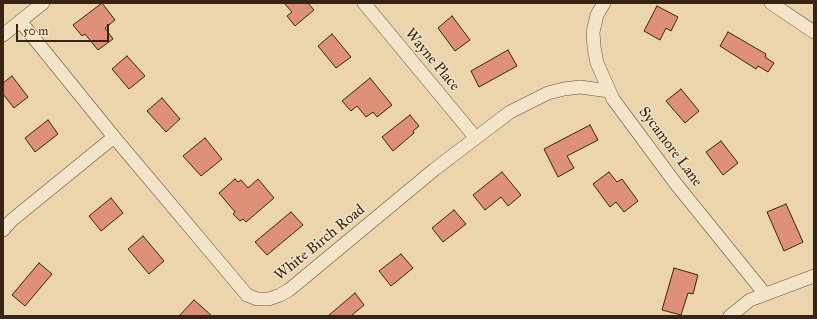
<!DOCTYPE html>
<html>
<head>
<meta charset="utf-8">
<style>
  body { margin:0 }
  #map { position:relative; width:817px; height:319px; overflow:hidden; background:#ecd5ad; font-family:"IM FELL Great Primer",serif }
  canvas { display:block }
  .frame { position:absolute; inset:0; border:4px solid #382415; pointer-events:none }
  .scale { position:absolute; left:16px; top:24px; width:93px; height:18px; box-sizing:border-box; border:2px solid #382415; border-top:0; padding-left:5px; font-size:12px; line-height:14px; white-space:nowrap; color:#382415; -webkit-text-stroke:3px #f3e4ca; paint-order:stroke }
</style>
</head>
<body>
<div id="map">
<canvas width="817" height="319"></canvas>
<div class="frame"></div>
<div class="scale">50 m</div>
</div>
<script>
const ctx = document.querySelector('canvas').getContext('2d');
ctx.lineJoin = 'round';
function fillPath(path, color) { ctx.fillStyle = color; ctx.fill(path, 'evenodd'); }
const poly = rows => new Path2D(rows.map(r => 'M' + r).join(''));
function trace(path, color, width, dash) { ctx.strokeStyle = color; ctx.lineWidth = width; ctx.lineCap = dash ? 'butt' : 'round'; ctx.setLineDash(dash || []); ctx.stroke(path); }
function write(font, color, halo, rows, align = 'center') {
  ctx.font = font + ' "IM FELL Great Primer",serif'; ctx.lineWidth = 3; ctx.setLineDash([]); ctx.textBaseline = 'middle'; ctx.strokeStyle = halo; ctx.fillStyle = color; for (const [text, x, y, turn = 0] of rows) {
    ctx.save(); ctx.translate(x, y); ctx.rotate((+turn || 0) * Math.PI / 180); ctx.textAlign = isNaN(turn) ? turn : align; if (halo) ctx.strokeText(text, 0, 0); ctx.fillText(text, 0, 0); ctx.restore();
  }
}
const building = poly([
  [102,3,115,20,105,28,113,39,98,50,85,34,82,36,73,25,102,3],
  [284,3,308,3,314,10,295,26,287,16,292,12,284,3],
  [657,6,678,17,671,31,666,28,660,40,644,31,657,6],
  [452,16,470,40,455,51,438,28,452,16],
  [728,32,766,54,765,57,774,63,768,72,758,66,756,69,720,46,728,32],
  [332,34,351,57,336,68,318,46,332,34],
  [508,50,517,66,479,87,471,71,508,50],
  [127,56,145,76,129,89,112,69,127,56],
  [12,76,28,97,14,108,3,94,3,83,12,76],
  [370,78,392,105,377,117,373,112,366,117,357,106,351,111,342,101,370,78],
  [681,89,699,111,685,123,666,101,681,89],
  [162,98,180,119,166,132,147,111,162,98],
  [410,115,419,126,413,131,414,133,393,151,382,137,410,115],
  [48,120,58,134,35,152,25,138,48,120],
  [590,125,598,140,567,156,574,168,558,177,544,149,590,125],
  [205,138,222,159,201,176,183,156,205,138],
  [721,141,738,163,723,175,706,152,721,141],
  [502,172,521,195,508,206,501,197,485,210,473,195,502,172],
  [609,172,617,182,622,179,638,201,624,212,616,202,610,207,593,184,609,172],
  [235,179,238,182,241,180,248,188,258,179,274,198,246,222,243,219,240,221,233,214,235,212,219,193,235,179],
  [111,198,123,213,101,231,89,216,111,198],
  [786,204,803,242,784,251,767,212,786,204],
  [454,210,466,224,443,242,432,228,454,210],
  [291,212,303,225,267,255,255,242,291,212],
  [143,236,164,261,149,274,128,249,143,236],
  [401,254,413,268,391,286,379,271,401,254],
  [39,263,52,274,25,306,12,295,39,263],
  [674,268,698,275,693,294,688,293,681,315,662,310,674,268],
  [355,293,364,305,351,316,328,316,355,293],
  [194,300,212,316,179,316,194,300]
]);
fillPath(building, '#de9178');
trace(building, '#382415', 1);
const minor = poly([
  [364,3,475,137],
  [604,3,597,15,593,32,594,47,597,63,613,99,676,184,765,294],
  [771,3,814,32],
  [20,21,114,137,247,295,257,299,269,299,280,295,289,290,435,169,510,112,548,93,564,89,580,87,609,91],
  [3,35,43,3],
  [3,230,12,220,114,137],
  [730,316,750,300,814,276]
]);
trace(minor, '#65503b', 14);
trace(minor, '#f3e4ca', 13);
write('15px', '#382415', '#f3e4ca', [
  ["Wayne Place",432,60,50],
  ["Sycamore Lane",670,147,53],
  ["White Birch Road",320,243,-39]
]);
</script>
</body>
</html>
